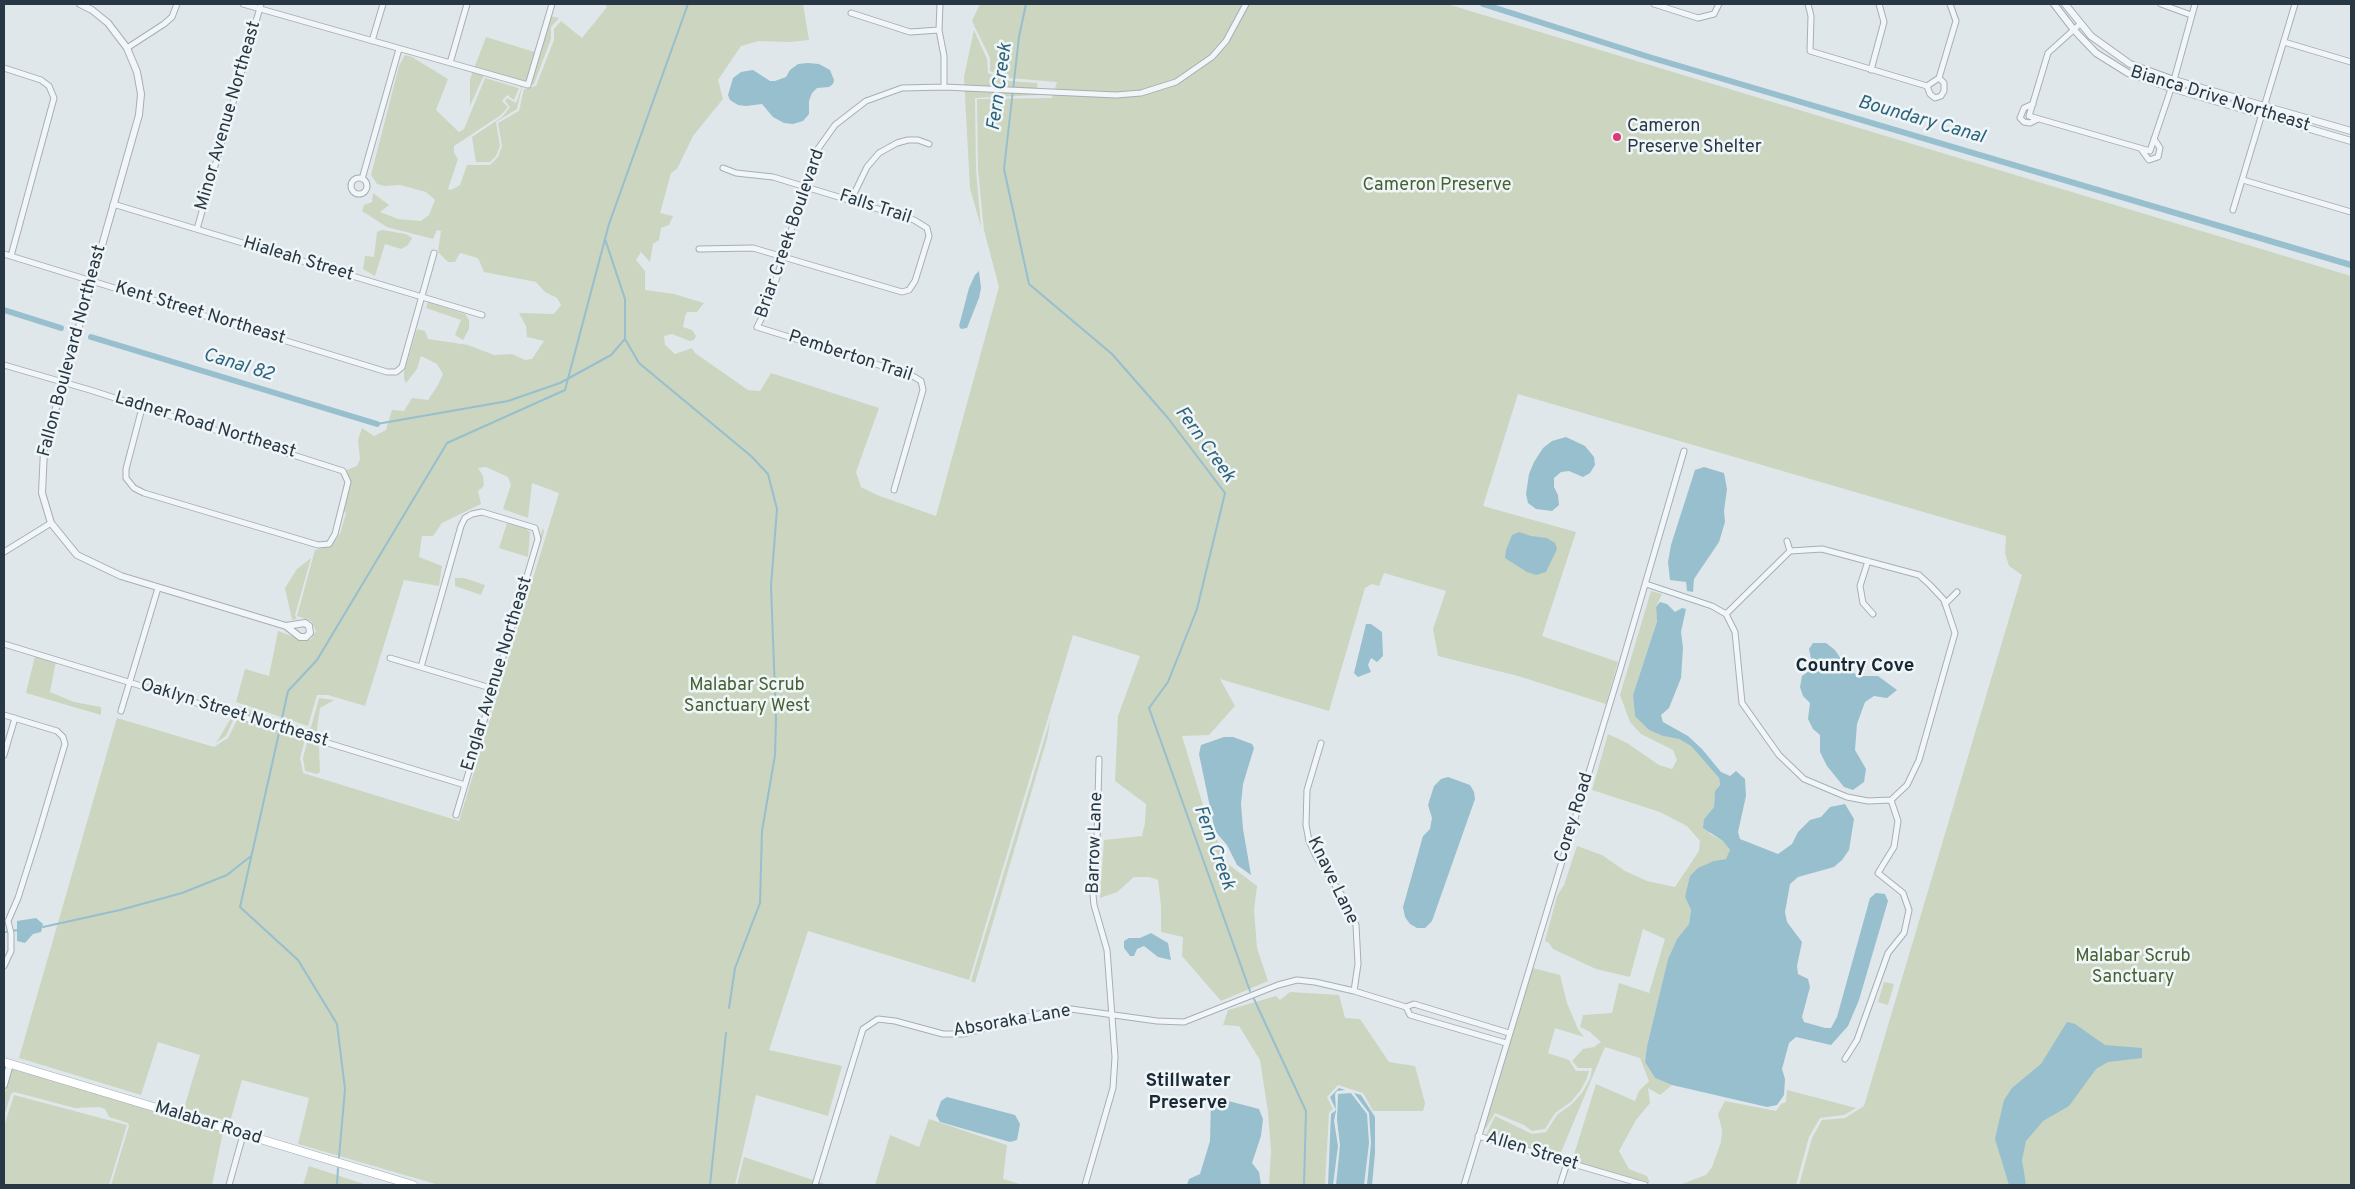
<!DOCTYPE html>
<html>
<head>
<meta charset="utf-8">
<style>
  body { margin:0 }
  #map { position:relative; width:2355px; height:1189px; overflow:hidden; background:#e0e7eb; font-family:Overpass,sans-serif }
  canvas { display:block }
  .frame { position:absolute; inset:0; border:5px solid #273844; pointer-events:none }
</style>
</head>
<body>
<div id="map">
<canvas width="2355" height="1189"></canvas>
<div class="frame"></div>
</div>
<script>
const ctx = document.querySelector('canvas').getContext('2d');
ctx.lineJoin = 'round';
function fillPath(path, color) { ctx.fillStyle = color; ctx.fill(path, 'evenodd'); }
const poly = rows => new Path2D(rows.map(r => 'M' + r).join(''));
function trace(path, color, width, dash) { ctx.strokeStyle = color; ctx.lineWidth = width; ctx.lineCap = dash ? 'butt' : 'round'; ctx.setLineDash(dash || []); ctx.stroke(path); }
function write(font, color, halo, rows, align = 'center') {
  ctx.font = font + ' Overpass,sans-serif'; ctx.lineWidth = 5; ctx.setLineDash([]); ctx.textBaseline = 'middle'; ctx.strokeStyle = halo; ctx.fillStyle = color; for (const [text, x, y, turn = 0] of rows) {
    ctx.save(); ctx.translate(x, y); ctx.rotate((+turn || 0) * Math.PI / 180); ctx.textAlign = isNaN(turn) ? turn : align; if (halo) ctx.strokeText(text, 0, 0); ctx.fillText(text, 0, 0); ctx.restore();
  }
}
fillPath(poly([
  [605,4,803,4,809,40,790,42,759,41,741,46,718,80,723,99,693,136,677,169,671,173,660,213,673,216,669,225,661,228,659,240,653,244,650,262,641,252,636,260,645,271,645,290,674,294,704,303,697,312,687,312,685,316,683,327,692,330,696,336,694,340,690,341,672,334,664,336,665,345,675,354,692,348,695,353,748,390,760,391,771,373,879,408,856,472,861,487,877,495,936,516,999,287,984,230,978,170,977,99,1052,98,1057,82,1009,78,990,71,990,58,972,21,980,4,1447,4,2351,276,2351,1185,1799,1185,1812,1138,1822,1120,1845,1118,1864,1106,2022,575,2009,566,2005,553,2006,536,1518,394,1483,506,1576,532,1542,636,1618,662,1606,704,1518,676,1438,656,1433,629,1446,591,1384,573,1379,586,1372,584,1365,588,1329,711,1220,679,1235,706,1209,735,1182,736,1206,815,1228,864,1257,886,1254,910,1257,948,1268,981,1221,1001,1182,956,1183,937,1161,932,1161,905,1158,880,1149,877,1134,877,1117,892,1100,898,1104,840,1142,836,1145,823,1146,804,1115,781,1118,716,1140,656,1073,635,969,980,808,931,769,1050,842,1066,828,1116,756,1095,735,1185,439,1185,298,1144,309,1098,242,1080,230,1122,184,1108,200,1055,158,1042,141,1095,19,1058,117,718,214,747,228,738,238,718,305,740,300,758,303,773,459,821,559,493,532,483,528,518,503,509,511,485,508,477,486,467,478,468,483,476,484,486,478,491,481,504,442,523,433,536,422,536,419,557,442,566,439,586,404,580,365,706,328,695,317,695,308,726,236,702,245,669,269,676,278,631,305,641,311,639,316,631,311,621,297,616,315,550,331,546,340,534,346,513,344,512,350,481,347,470,357,466,360,459,358,440,362,428,374,436,386,430,392,410,404,411,412,398,428,400,438,385,443,374,437,364,421,356,417,369,406,383,404,379,404,372,417,329,425,331,428,339,468,345,494,355,512,354,525,360,532,359,544,341,527,337,526,326,519,313,554,314,561,305,557,298,545,292,536,282,484,272,478,258,460,253,455,262,448,262,438,252,441,231,437,230,433,239,387,227,362,211,364,205,372,202,373,193,389,205,380,212,398,219,421,221,429,215,435,200,426,192,400,185,385,186,377,184,371,175,399,66,405,55,412,57,448,79,436,110,459,132,464,129,485,78,519,88,514,100,507,95,502,101,508,107,501,115,454,146,454,153,458,159,448,189,451,190,460,185,467,165,490,165,498,157,502,146,498,123,519,111,524,89,536,86,554,40,554,29,561,21,582,38,607,7],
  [550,16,559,18,551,27,551,39,534,84,522,87,517,109,496,122,500,146,496,156,490,162,476,162,472,137,502,117,510,107,505,101,507,98,516,103,521,89,520,85,484,75,470,106,470,79,486,37,538,53],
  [974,30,987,59,988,73,1009,81,1037,83,1038,95,975,98,976,170,981,227,970,188,964,77],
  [382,230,406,234,412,238,408,245,401,249,385,244,375,276,363,269,364,263,365,256,374,257,377,232],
  [428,302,465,314,469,320,469,329,463,340,455,335,461,320,426,308],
  [507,523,525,528,530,532,528,557,499,548],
  [543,528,544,532,457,817,452,816],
  [311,558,295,615,297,619,292,620,285,588,297,569],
  [464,578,485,585,481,595,455,586,455,578],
  [1651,591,1662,594,1656,607,1657,620,1633,695,1635,715,1649,730,1663,736,1679,739,1691,746,1719,778,1720,785,1715,791,1714,807,1704,819,1710,834,1723,841,1730,850,1727,859,1714,861,1685,897,1691,910,1689,924,1677,939,1668,959,1647,1046,1645,1062,1655,1078,1672,1085,1660,1095,1648,1088,1650,1103,1636,1120,1619,1151,1629,1169,1647,1176,1650,1183,1572,1161,1596,1084,1635,1101,1639,1091,1649,1081,1640,1058,1605,1047,1559,1157,1486,1135,1495,1116,1532,1134,1546,1132,1557,1115,1572,1104,1582,1093,1590,1079,1592,1068,1578,1068,1572,1061,1583,1049,1594,1047,1601,1042,1590,1032,1580,1027,1583,1015,1612,1013,1619,983,1649,993,1665,939,1643,929,1630,977,1596,969,1553,949,1549,943,1545,941,1557,896,1564,885,1577,846,1602,855,1625,871,1647,881,1675,887,1699,851,1700,841,1687,826,1660,812,1592,790,1608,734,1627,743,1659,765,1672,769,1677,760,1673,750,1641,734,1630,722,1620,695],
  [35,656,56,661,50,692,74,702,101,707,101,715,26,693],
  [319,698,334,700,320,708,317,728,319,749,320,772,317,774,305,771,303,758,308,739,235,716,226,736,214,744,218,740,238,706,308,729,311,727],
  [1051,717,1047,739,975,983,971,981],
  [1529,967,1560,975,1567,1003,1578,1029,1584,1037,1555,1028,1548,1053,1569,1060,1576,1071,1589,1071,1587,1078,1580,1091,1571,1102,1555,1113,1545,1129,1532,1131,1524,1125,1495,1113,1486,1128,1482,1126],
  [1884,982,1894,984,1888,1005,1878,1002],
  [1290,992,1339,995,1345,1018,1360,1019,1389,1062,1415,1066,1425,1103,1423,1111,1373,1111,1363,1093,1338,1085,1327,1097,1333,1109,1329,1113,1325,1185,1269,1185,1271,1151,1268,1112,1260,1060,1239,1026,1223,1025,1228,1010,1276,996,1280,1000],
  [12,1068,223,1132,212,1185,111,1185,129,1126,128,1123,109,1117,105,1109,99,1107,75,1108,14,1092,11,1094,4,1117,4,1096],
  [1787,1090,1856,1108,1844,1115,1820,1118,1809,1137,1796,1185,1671,1185,1679,1185,1706,1175,1712,1167,1721,1142,1722,1130,1718,1114,1725,1101,1776,1111,1781,1104,1786,1102],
  [14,1095,127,1125,109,1185,4,1185,4,1126],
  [929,1119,1007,1145,1003,1179,1023,1185,875,1185,890,1135,919,1147],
  [744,1157,828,1185,737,1185],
  [309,1166,367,1185,303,1185]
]), '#cbd5c0');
fillPath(poly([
  [808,63,819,64,830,70,834,80,833,84,829,87,817,88,812,93,809,101,809,114,803,121,793,124,784,123,773,117,762,104,746,106,738,105,730,100,728,95,733,78,741,72,753,70,770,81,775,81,786,77,790,70,798,64],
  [979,271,981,288,979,298,967,328,961,329,959,326,969,288,975,275],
  [1566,437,1585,446,1594,457,1595,465,1590,473,1583,477,1569,471,1561,472,1554,478,1554,487,1558,495,1559,505,1552,511,1536,509,1528,503,1526,494,1529,474,1534,462,1543,448,1552,441],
  [1704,467,1724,473,1727,489,1724,511,1725,522,1719,542,1694,579,1693,592,1687,591,1686,582,1670,580,1668,562,1671,545,1695,470],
  [1519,532,1531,536,1547,538,1555,543,1557,549,1546,572,1536,575,1527,572,1505,558,1506,550,1512,535],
  [1660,602,1667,604,1675,612,1682,608,1686,609,1681,632,1683,648,1681,678,1669,708,1661,715,1663,722,1688,736,1702,749,1721,772,1730,776,1736,771,1745,779,1746,796,1738,832,1740,839,1778,854,1792,844,1798,832,1810,820,1821,817,1830,807,1845,804,1854,819,1849,850,1842,860,1834,867,1798,877,1790,884,1785,912,1787,922,1802,942,1797,966,1798,974,1808,979,1810,987,1802,1017,1804,1022,1825,1028,1831,1028,1837,1017,1870,898,1876,893,1885,894,1888,901,1859,1000,1848,1026,1831,1045,1796,1037,1789,1043,1782,1069,1785,1079,1784,1095,1777,1105,1767,1107,1672,1085,1655,1078,1645,1062,1647,1046,1668,959,1677,939,1689,924,1691,910,1685,897,1690,876,1698,868,1714,861,1726,859,1730,850,1723,841,1703,828,1704,819,1714,807,1715,791,1720,785,1719,778,1691,746,1679,739,1663,736,1649,730,1635,716,1633,695,1657,621,1656,607],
  [1366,624,1371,624,1382,632,1383,656,1377,662,1371,658,1368,665,1371,672,1358,677,1354,673],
  [1813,643,1826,643,1835,650,1849,671,1860,676,1878,676,1897,690,1887,698,1874,696,1865,702,1857,724,1855,750,1866,769,1864,782,1853,790,1844,787,1827,766,1820,752,1820,735,1813,729,1808,719,1810,703,1803,696,1800,687,1802,676,1813,668,1809,649],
  [1224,737,1233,737,1252,744,1254,748,1243,784,1241,804,1243,829,1251,875,1237,865,1227,845,1215,831,1199,754,1201,745],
  [1448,777,1470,785,1474,792,1475,799,1432,921,1425,928,1417,928,1410,924,1405,917,1403,907,1423,836,1430,829,1432,818,1428,805,1434,786,1441,779],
  [36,918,43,924,41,932,33,934,25,943,17,941,17,921],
  [1151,933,1168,943,1171,960,1158,957,1144,946,1137,949,1134,956,1130,956,1124,948,1124,941,1129,938,1140,938],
  [2067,1022,2075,1024,2105,1045,2142,1048,2142,1058,2108,1062,2096,1069,2069,1106,2043,1121,2026,1141,2022,1160,2026,1185,2009,1185,1995,1139,2004,1100,2012,1088,2041,1064],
  [1339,1088,1345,1090,1337,1091,1335,1094,1336,1111,1334,1121,1338,1146,1333,1185,1328,1185,1331,1114,1336,1110,1330,1097],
  [1351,1093,1367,1114,1369,1143,1364,1185,1336,1185,1340,1145,1337,1120,1338,1094],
  [1354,1093,1361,1095,1375,1117,1375,1153,1372,1185,1367,1185,1371,1143,1369,1113],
  [947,1097,1015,1115,1020,1124,1017,1140,1010,1142,940,1122,936,1115,941,1101],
  [1217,1098,1259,1109,1263,1119,1261,1136,1252,1163,1259,1172,1261,1185,1187,1185,1189,1179,1200,1174,1210,1141,1211,1100]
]), '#97bfce');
trace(poly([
  [1026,4,1019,37,1004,169,1029,284,1112,354,1168,418,1225,493,1197,609,1168,682,1149,708,1250,991],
  [605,239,625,299,625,339,639,363,751,456,768,474,777,509,771,586,776,719,775,755,762,831,760,903,735,968,729,1008],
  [377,424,508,401,560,383,611,355,625,339],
  [281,723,288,691,317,660,447,443,565,390,609,224,688,4],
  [279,733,240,907,298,960,337,1024,345,1089,339,1157],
  [43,927,120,910,182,893,227,875,251,856],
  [6,932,18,930],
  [1254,999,1306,1111,1304,1185],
  [337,1185,338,1168],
  [710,1185,726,1033]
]), '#97bfce', 2);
trace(poly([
  [1483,4,1649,57,2351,265],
  [4,310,61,328],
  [91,337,377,424]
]), '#97bfce', 6);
const minor = poly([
  [243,4,528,85,552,4],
  [940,4,939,30,944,56,944,87],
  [1654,4,1698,18,1714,14,1719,4],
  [1808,4,1811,16,1810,51,1927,86],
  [2161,4,2191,15],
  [851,13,910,32,939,30],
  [2080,24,2048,53,2029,116,2150,151,2174,80,2195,4],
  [372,41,383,4],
  [2284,42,2351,62],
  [127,48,164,24,172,17,177,4],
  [450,63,467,4],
  [4,68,41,80,49,86,54,98,11,256],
  [1871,70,1884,22,1879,4],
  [1927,86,1939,78,1956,21,1950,4],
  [1927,86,1930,94,1935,98,1941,96,1944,91,1944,83,1939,78],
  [2033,104,2024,108,2020,118,2024,122,2030,123,2038,119],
  [2141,149,2149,160,2158,157,2160,148,2154,139],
  '351 186a8 8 0 1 1 16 0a8 8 0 1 1-16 0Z',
  [362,179,399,49],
  [2243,180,2351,212],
  [851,200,867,167,879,153,897,143,908,140,918,140,929,144],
  [113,204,482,315],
  [2233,210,2295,4],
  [197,229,261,4],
  [699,249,753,248,902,292,909,290,915,281,929,236,927,228,914,220,773,177,736,173,723,168],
  [4,254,387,372,396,372,402,367,434,253],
  [4,365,90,390,343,471,348,482,335,534,329,544,318,545,144,493,134,488,126,478,126,469,142,408],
  [894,490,923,390,921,381,911,375,757,327,768,306,815,153,835,125,866,101,902,88,944,87,1116,95,1141,93,1176,82,1212,57,1226,41,1246,4],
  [1787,541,1790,551],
  [4,552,51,523],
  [1868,561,1860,586,1863,603,1873,614],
  [1646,584,1712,606,1726,614,1735,632,1742,703,1779,755,1804,779,1847,797,1868,801,1891,800,1907,785,1919,760,1955,633,1944,600,1930,585,1919,575,1822,549,1790,551,1726,614],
  [1945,604,1957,592],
  [4,644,465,785],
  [390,658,494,689],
  [421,667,461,526,465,518,472,514,482,512,535,528,538,539,456,815],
  [121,711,158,588],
  [4,715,57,731,63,737,65,744,37,838,18,898,8,921,11,933,11,951,4,966],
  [1321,743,1307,790,1306,825,1309,841,1317,858,1345,900,1356,925,1358,964,1354,991],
  [4,755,15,718],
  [1406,1007,1410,1015,1506,1043],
  [1845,1059,1857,1040,1888,953,1904,933,1909,910,1903,893,1878,873,1894,847,1898,821,1891,800],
  [1478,1136,1645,1185],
  [229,1185,243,1135],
  [815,1185,863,1029,878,1019,895,1021,943,1034,963,1034,1050,1011,1071,1009,1157,1021,1184,1022,1278,985,1297,980,1315,982,1354,991,1406,1007,1414,1004,1509,1033],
  [1085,1185,1113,1088,1115,1057,1107,950,1094,905,1091,874,1097,840,1099,759],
  [1464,1185,1620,670,1684,451],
  [1560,1185,1567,1163]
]);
const tertiary = poly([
  [80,4,92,10,108,23,127,48,137,72,141,94,139,115,44,450,42,493,51,523,77,555,121,576,286,626,300,637,306,637,310,633,309,626,305,623,286,626],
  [2054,4,2074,30,2096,53,2128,73,2171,88,2351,141],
  [2065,4,2091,36,2130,64,2174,80,2351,131],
  [4,1085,10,1064]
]);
const primary = poly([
  [4,1062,413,1185]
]);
trace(minor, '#a5afb6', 7);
trace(tertiary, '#a5afb6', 8);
trace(primary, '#9eaeb8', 9);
trace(minor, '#f3f6f8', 5);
trace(tertiary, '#f3f6f8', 6);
trace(primary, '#fff', 8);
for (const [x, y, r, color] of [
  [1617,137,5,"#dd3877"]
]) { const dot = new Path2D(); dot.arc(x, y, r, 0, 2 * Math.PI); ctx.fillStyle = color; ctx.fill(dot); trace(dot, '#f0f5f8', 2); }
write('18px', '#273844', '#f0f5f8', [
  ["Bianca Drive Northeast",2220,100,17],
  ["Minor Avenue Northeast",229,116,-74],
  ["Falls Trail",875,208,18],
  ["Briar Creek Boulevard",791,234,-71],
  ["Hialeah Street",298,260,17],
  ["Kent Street Northeast",200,314,17],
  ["Fallon Boulevard Northeast",73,351,-75],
  ["Pemberton Trail",850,357,18],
  ["Ladner Road Northeast",205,426,17],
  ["Englar Avenue Northeast",498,674,-73],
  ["Oaklyn Street Northeast",234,714,17],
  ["Corey Road",1575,818,-73],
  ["Barrow Lane",1096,843,-88],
  ["Knave Lane",1332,881,64],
  ["Absoraka Lane",1012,1022,-10],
  ["Malabar Road",208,1124,17],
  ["Allen Street",1532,1152,17]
]);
write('18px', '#273844', '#f0f5f8', [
  ["Cameron",1627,127],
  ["Preserve Shelter",1627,148]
], 'left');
write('18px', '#466132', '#f0f5f8', [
  ["Cameron Preserve",1437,186],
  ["Malabar Scrub",747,686],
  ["Sanctuary West",747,707],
  ["Malabar Scrub",2133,957],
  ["Sanctuary",2133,978]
]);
write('italic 19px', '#2c637c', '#f0f5f8', [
  ["Fern Creek",1001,87,-82],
  ["Boundary Canal",1921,121,16],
  ["Canal 82",238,366,17],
  ["Fern Creek",1204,445,54],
  ["Fern Creek",1213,848,70]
]);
write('bold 19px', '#192935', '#f0f5f8', [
  ["Country Cove",1855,667],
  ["Stillwater",1188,1082],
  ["Preserve",1188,1104]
]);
</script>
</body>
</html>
